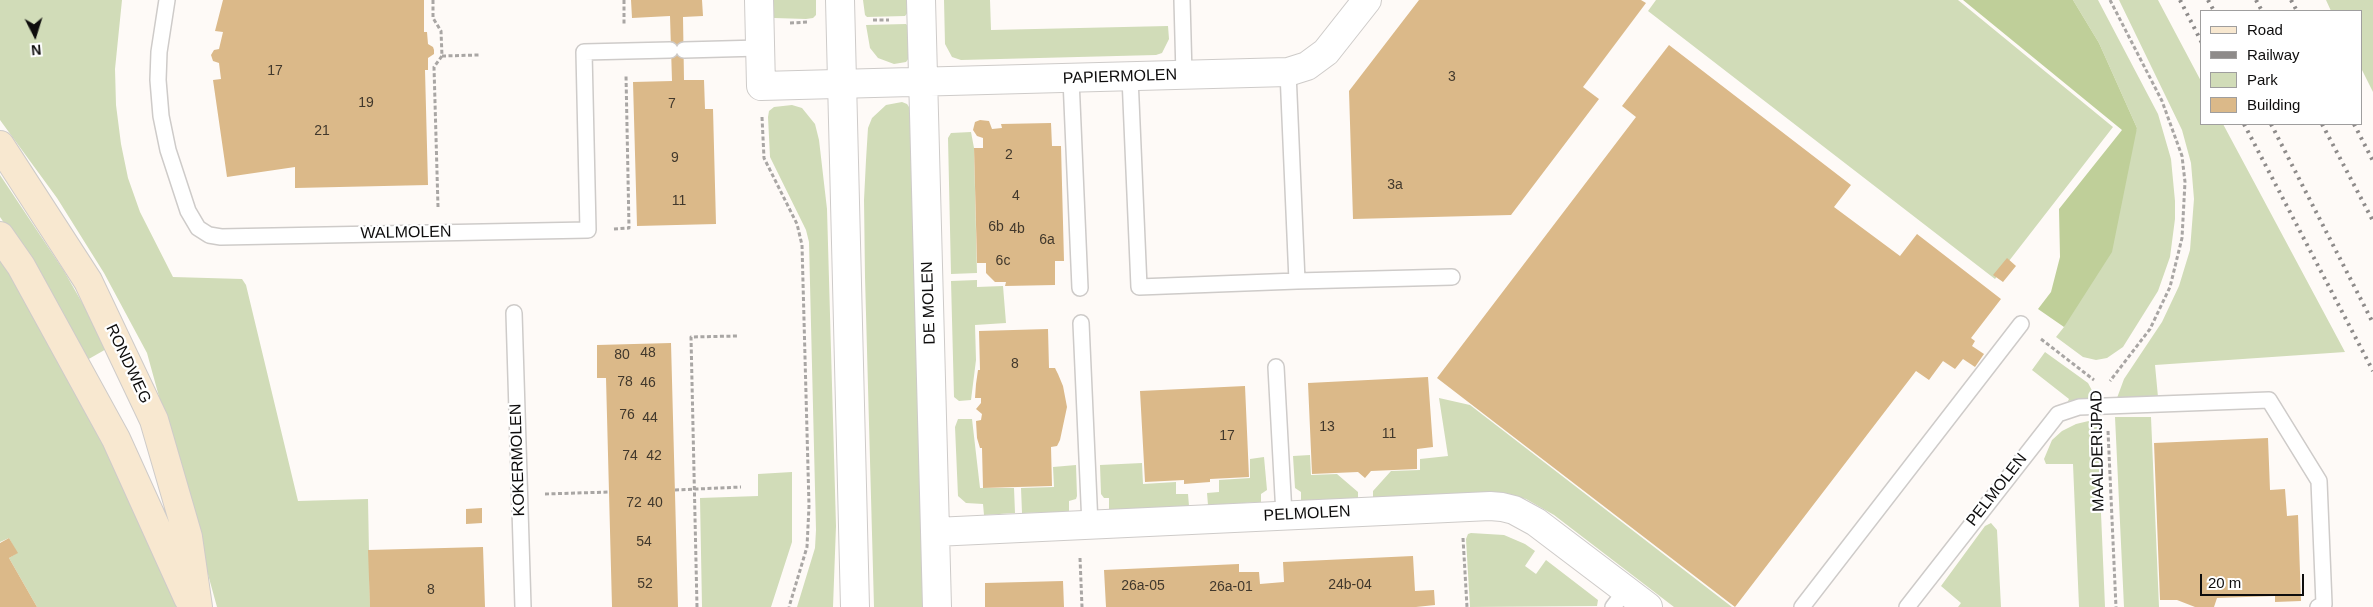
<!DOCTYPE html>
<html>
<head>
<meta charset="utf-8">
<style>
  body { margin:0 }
  #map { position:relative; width:2373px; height:607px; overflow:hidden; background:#fefaf7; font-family:Helvetica,sans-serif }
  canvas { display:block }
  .legend { position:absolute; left:2200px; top:10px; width:162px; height:115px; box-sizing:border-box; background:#fff; border:1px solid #9f9e9e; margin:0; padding:6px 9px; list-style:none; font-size:15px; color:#0e0d0d }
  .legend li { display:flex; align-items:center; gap:10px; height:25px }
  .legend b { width:25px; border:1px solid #9f9e9e }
  .north { position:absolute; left:10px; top:10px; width:50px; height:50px; -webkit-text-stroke:4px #fff; paint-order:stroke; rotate:175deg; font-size:14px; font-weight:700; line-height:20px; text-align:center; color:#0e0d0d }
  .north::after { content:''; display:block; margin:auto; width:18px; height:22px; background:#0e0d0d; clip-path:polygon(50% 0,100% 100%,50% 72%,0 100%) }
  .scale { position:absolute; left:2200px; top:574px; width:104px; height:22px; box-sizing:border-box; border:2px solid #0e0d0d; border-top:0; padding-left:6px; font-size:15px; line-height:18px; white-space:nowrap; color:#0e0d0d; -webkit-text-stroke:4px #fff; paint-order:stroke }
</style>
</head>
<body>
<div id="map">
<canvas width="2373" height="607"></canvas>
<ul class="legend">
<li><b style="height:6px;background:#f8e8d0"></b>Road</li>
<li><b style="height:6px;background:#8e8b8a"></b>Railway</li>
<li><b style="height:14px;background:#d1dcb8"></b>Park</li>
<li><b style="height:14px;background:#dbb989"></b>Building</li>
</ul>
<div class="north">N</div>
<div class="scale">20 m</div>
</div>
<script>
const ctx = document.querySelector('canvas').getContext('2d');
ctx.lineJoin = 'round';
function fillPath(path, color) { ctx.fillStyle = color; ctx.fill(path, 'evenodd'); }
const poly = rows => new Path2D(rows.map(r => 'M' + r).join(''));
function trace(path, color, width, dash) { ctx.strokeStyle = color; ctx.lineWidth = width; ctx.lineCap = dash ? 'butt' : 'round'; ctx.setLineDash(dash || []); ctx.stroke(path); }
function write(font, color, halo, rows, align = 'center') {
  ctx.font = font + ' Helvetica,sans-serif'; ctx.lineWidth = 4.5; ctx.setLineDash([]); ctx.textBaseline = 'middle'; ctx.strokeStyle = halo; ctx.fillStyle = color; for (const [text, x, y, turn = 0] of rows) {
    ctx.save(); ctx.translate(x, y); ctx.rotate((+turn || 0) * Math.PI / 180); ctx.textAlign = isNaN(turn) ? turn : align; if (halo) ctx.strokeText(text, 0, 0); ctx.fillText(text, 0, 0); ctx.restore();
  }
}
fillPath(poly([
  [0,0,122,0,115,69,116,105,121,144,128,178,140,212,173,277,242,279,246,285,298,501,368,499,370,607,217,607,147,353,104,273,57,198,0,120],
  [773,0,816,0,816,15,813,18,806,19,774,18],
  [863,0,908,0,909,11,905,16,867,17,865,15],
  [944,0,990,0,991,30,1168,26,1169,39,1162,53,1156,55,961,60,952,57,945,44],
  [1656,0,1958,0,2113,127,1995,279,1648,11],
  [2073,0,2098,0,2158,114,2171,159,2175,201,2175,219,2170,257,2158,291,2123,347,2107,358,2096,360,2083,357,2056,337,2064,327,2137,128,2099,43],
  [2119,0,2158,0,2202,83,2202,124,2223,124,2345,352,2155,365,2158,397,2117,398,2124,379,2162,322,2179,286,2190,250,2194,199,2191,163,2182,130],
  [2326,0,2373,0,2373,92,2362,70,2362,11,2331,11],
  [906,24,909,27,909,58,906,62,894,64,878,58,870,48,866,25],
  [902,102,907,104,911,110,924,607,874,607,865,277,864,200,866,160,868,128,872,118,886,105],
  [792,105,802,108,815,124,819,140,827,209,836,526,833,607,797,607,815,548,816,530,809,242,806,230,770,157,768,117,769,111,774,107],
  [971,132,974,148,977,273,951,274,948,138,951,133],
  [0,175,64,271,108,348,87,360,21,248,0,217],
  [0,252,59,350,168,572,178,607,37,607,9,558,17,553,9,538,0,542],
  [977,280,977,287,1003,286,1006,323,975,325,976,360,971,400,959,401,954,397,951,281],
  [2045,352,2088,383,2096,398,2068,401,2069,399,2032,370],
  [1439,398,1470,405,1732,607,1674,607,1554,515,1526,499,1492,493,1373,498,1373,491,1391,471,1420,470,1420,459,1448,456],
  [2115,417,2151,417,2159,607,2124,607],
  [958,419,972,419,980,488,1014,488,1015,513,984,515,983,504,966,503,958,496,955,427],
  [2097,419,2105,607,2079,607,2073,464,2046,464,2044,459,2052,440,2062,431,2076,424],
  [1310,455,1311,475,1337,474,1358,492,1358,498,1301,501,1301,492,1295,488,1293,456],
  [1264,457,1267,490,1261,494,1261,502,1208,505,1207,493,1219,492,1219,480,1250,478,1250,459],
  [1142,463,1143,484,1176,482,1176,494,1188,494,1189,506,1109,510,1109,498,1104,498,1101,494,1100,465],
  [1076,465,1077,496,1076,499,1069,501,1069,512,1022,513,1021,488,1054,487,1053,467],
  [792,472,792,542,771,607,702,607,700,498,758,496,758,474],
  [1991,523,1997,530,2001,607,1958,607,1961,603,1941,586,1985,526],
  [1471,533,1504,535,1525,544,1535,551,1525,566,1536,574,1546,560,1598,600,1597,606,1470,607,1466,539,1468,534]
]), '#d1dcb8');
fillPath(poly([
  [1963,0,2073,0,2099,43,2137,128,2112,252,2064,327,2038,309,2051,292,2060,257,2059,209,2122,130]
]), '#bfcf99');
fillPath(poly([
  [223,0,424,0,424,32,427,32,428,44,433,47,434,50,434,54,428,58,428,70,425,70,428,185,295,188,295,167,227,177,213,80,221,79,219,63,213,61,211,55,214,50,219,49,223,32,215,31],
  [631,0,702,0,703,16,683,17,684,80,704,80,705,109,713,109,716,224,637,226,633,82,672,81,670,16,632,18],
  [1419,0,1641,0,1646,3,1583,87,1599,99,1511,215,1353,219,1349,91],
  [1669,45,1851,185,1834,207,1900,256,1917,234,2001,299,1971,338,1975,341,1972,346,1984,354,1975,367,1963,359,1955,369,1943,361,1929,380,1916,371,1735,607,1437,378,1636,117,1622,106],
  [980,120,989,121,992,129,1002,128,1001,124,1051,123,1052,146,1061,146,1064,261,1055,261,1055,285,1005,286,1006,282,995,282,986,273,986,263,977,263,974,148,983,148,983,138,977,136,973,130,975,122],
  [2007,258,2016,266,2003,282,1993,275],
  [1048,329,1049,368,1055,368,1058,374,1063,386,1067,407,1060,440,1057,446,1051,447,1052,486,983,488,982,448,980,448,977,438,976,421,981,420,982,414,976,409,981,403,981,398,975,398,976,384,978,370,980,370,979,331],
  [671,343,678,607,612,607,606,378,597,378,597,345],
  [1428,377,1433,447,1417,449,1417,469,1371,471,1365,478,1358,472,1312,474,1308,383],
  [1245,386,1249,477,1210,479,1210,482,1184,484,1184,480,1145,482,1140,391],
  [2268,438,2270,490,2285,489,2287,516,2298,515,2301,601,2275,602,2275,596,2217,598,2214,607,2195,607,2177,600,2160,600,2154,443],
  [482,508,482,523,466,524,466,509],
  [9,538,18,553,9,558,37,607,0,607,0,543],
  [483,547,485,607,370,607,368,550],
  [1413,556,1415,591,1434,590,1435,605,1416,607,1106,607,1104,570,1239,564,1239,572,1259,572,1260,584,1284,582,1283,562],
  [1063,581,1064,607,985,607,985,583]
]), '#dbb989');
const service = poly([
  [167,0,159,52,158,80,161,116,168,150,188,211,198,228,209,235,221,237,588,230,584,52,670,50],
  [1182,0,1184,75],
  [684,50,760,48],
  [1130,77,1139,287,1297,281,1288,72],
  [1071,79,1080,288],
  [1297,281,1452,277],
  [514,313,523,607],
  [1081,323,1090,525],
  [1276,367,1284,515],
  [1613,607,1626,590],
  [1802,607,2021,324],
  [1907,607,2058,414,2079,407,2269,400,2319,481,2324,604,2318,607]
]);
const minor = poly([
  [759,0,761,86,1288,72,1307,66,1326,52,1367,0],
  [921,0,937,607],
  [935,532,1490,506,1502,507,1514,510,1536,522,1648,607]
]);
const tertiary = poly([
  [840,0,855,607]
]);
const secondary = poly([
  [0,145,88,281,154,420,188,537,198,607],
  [0,236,21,266,116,439,188,598]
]);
trace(service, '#cecbc9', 18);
trace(minor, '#cecbc9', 30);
trace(tertiary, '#cecbc9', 30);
trace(secondary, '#cecbc9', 30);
trace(poly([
  [433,0,433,18,441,31,442,56,434,67,438,207],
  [624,0,624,26],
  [2110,0,2162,101,2182,156,2185,182,2182,238,2170,287,2150,329,2110,381],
  [873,20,889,20],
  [790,23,809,22],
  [442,56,479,55],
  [762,117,764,158,797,224,802,245,809,506,807,547,789,607],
  [614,229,629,228,626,75],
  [2041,339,2094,380],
  [2108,431,2116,607],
  [675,490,741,487],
  [545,494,609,492],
  [1463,538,1467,607],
  [1080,558,1082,607],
  [697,607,691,337,737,336]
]), '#a9a6a4', 3, [4, 2.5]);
trace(service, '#fff', 15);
trace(minor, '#fff', 28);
trace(tertiary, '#fff', 28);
trace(secondary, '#f8e8d0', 28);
trace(poly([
  [2180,0,2202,43],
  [2208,0,2214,11],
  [2256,0,2262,11],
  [2291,0,2297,11],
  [2244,124,2373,371],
  [2271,124,2373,323],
  [2322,124,2373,221],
  [2354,124,2373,161]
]), '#8e8b8a', 4, [2.5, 5]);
write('14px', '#41382c', null, [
  ["17",275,71],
  ["3",1452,77],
  ["19",366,103],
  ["7",672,104],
  ["21",322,131],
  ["2",1009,155],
  ["9",675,158],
  ["3a",1395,185],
  ["4",1016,196],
  ["11",679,201],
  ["6b",996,227],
  ["4b",1017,229],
  ["6a",1047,240],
  ["6c",1003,261],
  ["48",648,353],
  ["80",622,355],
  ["8",1015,364],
  ["78",625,382],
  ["46",648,383],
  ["76",627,415],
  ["44",650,418],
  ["13",1327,427],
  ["11",1389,434],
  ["17",1227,436],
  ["74",630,456],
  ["42",654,456],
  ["72",634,503],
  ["40",655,503],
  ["54",644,542],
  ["52",645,584],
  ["24b-04",1350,585],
  ["26a-05",1143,586],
  ["26a-01",1231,587],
  ["8",431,590]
]);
write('16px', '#0e0d0d', '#fff', [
  ["PAPIERMOLEN",1120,77,-2],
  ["WALMOLEN",406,233,-1],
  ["DE MOLEN",929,303,-92],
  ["RONDWEG",128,364,65],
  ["MAALDERIJPAD",2098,451,-91],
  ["KOKERMOLEN",518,460,-92],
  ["PELMOLEN",1997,490,-52],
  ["PELMOLEN",1307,514,-3]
]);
</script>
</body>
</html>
